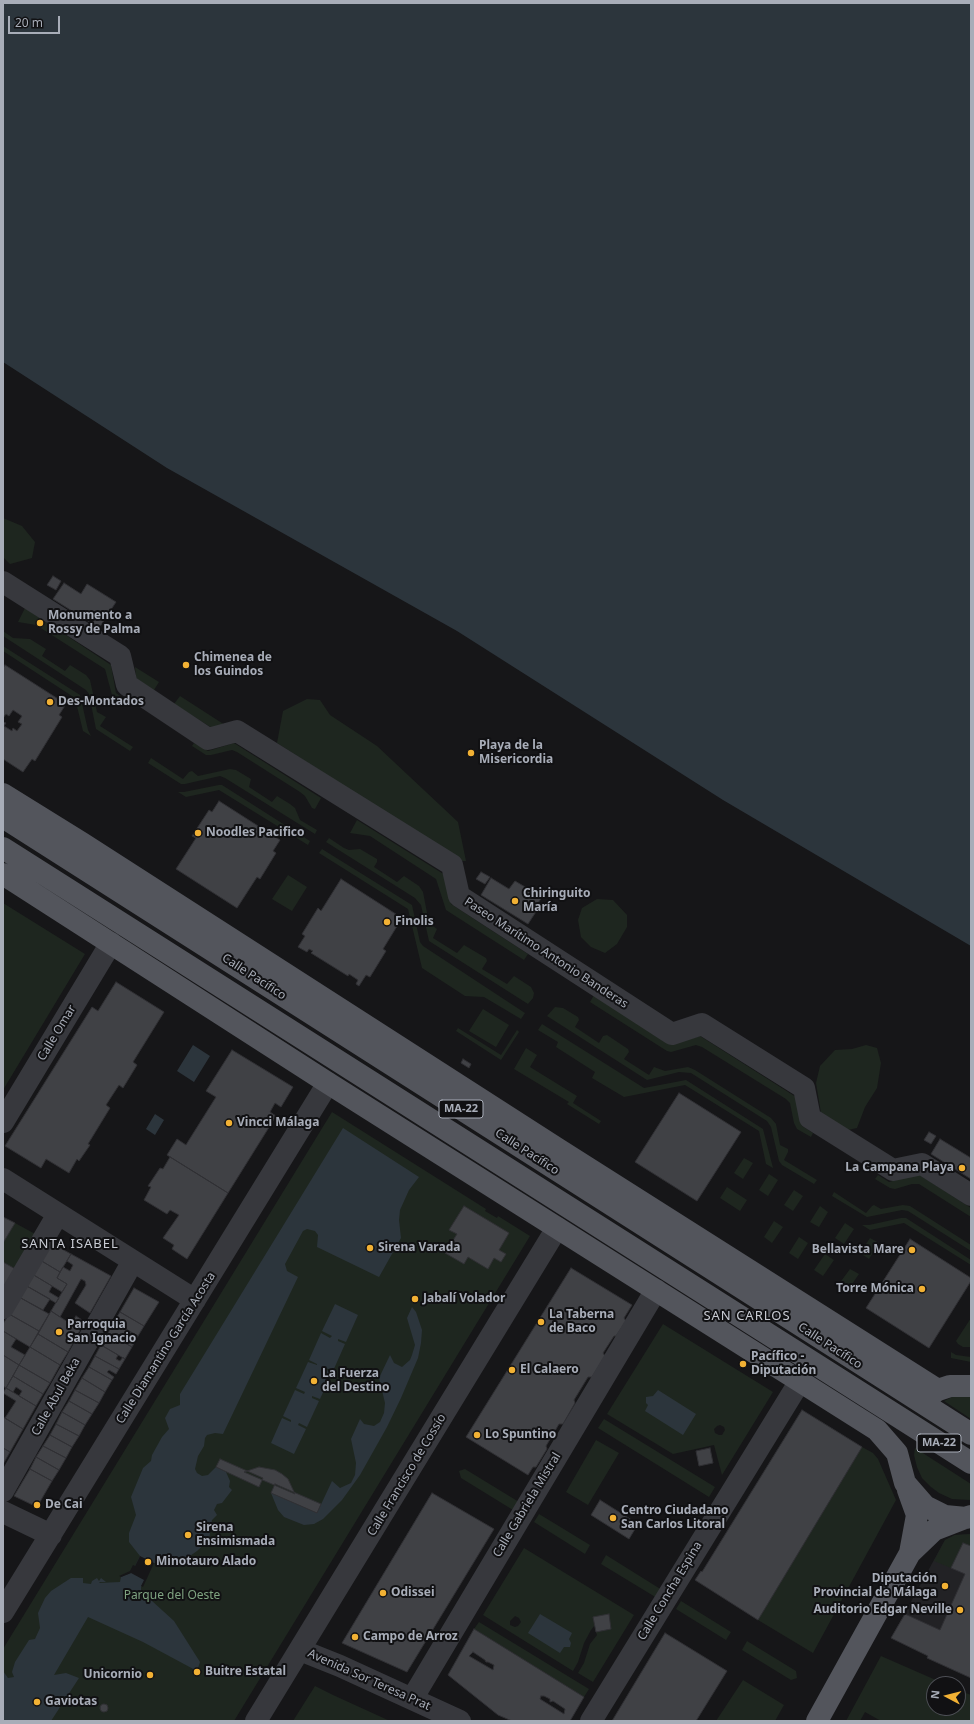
<!DOCTYPE html>
<html>
<head>
<meta charset="utf-8">
<style>
  body { margin:0 }
  #map { position:relative; width:974px; height:1724px; overflow:hidden; background:#161618; font-family:"Noto Sans",sans-serif }
  canvas { display:block }
  .frame { position:absolute; inset:0; border:4px solid #a8adb8; pointer-events:none }
  .north { position:absolute; left:926px; top:1676px; width:40px; height:40px; box-sizing:border-box; background:#111113; border:1px solid #4d4f55; border-radius:50%; rotate:277deg; font-size:11px; font-weight:700; line-height:16px; text-align:center; color:#a8adb8 }
  .north::after { content:''; display:block; margin:auto; width:14px; height:18px; background:#f2b134; clip-path:polygon(50% 0,100% 100%,50% 72%,0 100%) }
  .scale { position:absolute; left:8px; top:16px; width:52px; height:18px; box-sizing:border-box; border:2px solid #a8adb8; border-top:0; padding-left:5px; font-size:12px; line-height:14px; white-space:nowrap; color:#a8adb8; -webkit-text-stroke:3px #111113; paint-order:stroke }
</style>
</head>
<body>
<div id="map">
<canvas width="974" height="1724"></canvas>
<div class="frame"></div>
<div class="north">N</div>
<div class="scale">20 m</div>
</div>
<script>
const ctx = document.querySelector('canvas').getContext('2d');
ctx.lineJoin = 'round';
function fillPath(path, color) { ctx.fillStyle = color; ctx.fill(path, 'evenodd'); }
const poly = rows => new Path2D(rows.map(r => 'M' + r).join(''));
function trace(path, color, width, dash) { ctx.strokeStyle = color; ctx.lineWidth = width; ctx.lineCap = dash ? 'butt' : 'round'; ctx.setLineDash(dash || []); ctx.stroke(path); }
function write(font, color, halo, rows, align = 'center') {
  ctx.font = font + ' "Noto Sans",sans-serif'; ctx.lineWidth = 4; ctx.setLineDash([]); ctx.textBaseline = 'middle'; ctx.strokeStyle = halo; ctx.fillStyle = color; for (const [text, x, y, turn = 0] of rows) {
    ctx.save(); ctx.translate(x, y); ctx.rotate((+turn || 0) * Math.PI / 180); ctx.textAlign = isNaN(turn) ? turn : align; if (halo) ctx.strokeText(text, 0, 0); ctx.fillText(text, 0, 0); ctx.restore();
  }
}
fillPath(poly([
  [971,1534,971,1678,927,1658,928,1655,891,1638,945,1540,955,1535]
]), '#222225');
fillPath(poly([
  [3,518,22,526,35,542,32,558,10,564,3,557],
  [25,608,111,665,116,693,128,702,126,705,112,695,105,669,36,625,18,622],
  [3,631,13,638,30,639,46,649,42,656,65,671,70,665,86,675,90,680,97,712,106,717,100,726,133,747,130,751,96,729,89,694,86,690,3,636],
  [3,646,80,695,88,730,91,736,83,731,75,698,3,651],
  [135,667,159,682,154,690,136,678],
  [180,696,225,725,212,728,174,704],
  [307,699,320,700,330,715,377,746,458,822,466,861,461,861,277,743,283,711],
  [194,743,208,751,234,743,321,798,315,809,312,808,305,796,300,792,237,752,232,750,211,755,206,755,192,746],
  [151,758,183,779,189,772,192,771,198,776,230,769,236,770,251,779,249,787,272,802,277,796,290,804,295,808,300,820,317,830,315,834,225,778,220,776,185,784,181,784,148,763],
  [219,785,222,785,310,841,308,845,219,790,186,797,178,792,184,792],
  [357,820,445,875,451,904,528,954,524,960,446,910,436,879,370,836,350,833],
  [329,838,344,848,349,850,360,849,377,859,377,862,374,867,397,882,404,876,419,886,423,892,429,923,437,929,433,938,457,953,464,945,486,958,487,961,482,969,507,984,514,976,531,987,534,993,533,998,528,1004,429,941,421,905,415,898,326,842],
  [322,849,412,905,420,942,423,946,525,1013,521,1019,484,997,465,996,422,968,408,909,319,853],
  [288,875,307,887,292,911,272,899],
  [597,899,613,900,627,915,627,927,617,944,605,953,591,947,581,937,578,920,582,908],
  [3,903,85,954,3,1090],
  [594,995,671,1044,700,1036,796,1097,802,1126,813,1133,811,1137,797,1129,794,1123,790,1103,786,1099,702,1047,696,1045,671,1052,667,1051,590,1002],
  [555,1007,563,1008,578,1017,579,1020,575,1027,599,1043,603,1036,607,1035,628,1049,629,1052,624,1059,649,1075,654,1067,665,1071,688,1067,695,1070,771,1118,776,1124,780,1145,788,1149,788,1152,784,1160,817,1180,814,1184,782,1165,779,1161,771,1127,767,1121,691,1073,679,1072,647,1080,547,1016],
  [483,1009,509,1025,496,1047,469,1031],
  [542,1024,644,1088,686,1080,763,1129,773,1168,766,1164,759,1131,685,1085,624,1097,592,1078,595,1072,556,1047,558,1042,538,1030],
  [458,1028,501,1055,517,1030,519,1032,501,1060,456,1031],
  [866,1045,877,1048,881,1063,877,1088,865,1107,857,1128,848,1130,821,1113,816,1083,820,1066,835,1050,852,1049],
  [526,1048,537,1055,530,1067,577,1096,573,1103,601,1121,599,1124,567,1104,569,1102,514,1069],
  [332,1112,486,1209,485,1211,497,1218,498,1216,530,1236,234,1721,3,1721,3,1649],
  [744,1158,753,1163,743,1179,734,1173],
  [769,1174,778,1180,768,1196,759,1190],
  [918,1174,971,1208,971,1217,919,1184,912,1184,895,1189,890,1188,875,1179,878,1175,889,1182],
  [727,1187,747,1200,740,1211,720,1198],
  [794,1190,803,1196,793,1211,784,1205],
  [834,1192,866,1213,872,1206,874,1205,881,1209,903,1205,910,1206,971,1245,971,1251,908,1211,902,1210,867,1217,832,1196],
  [820,1206,828,1212,819,1227,810,1222],
  [901,1218,906,1218,971,1260,971,1265,904,1223,870,1230,862,1225,869,1225],
  [774,1221,783,1227,772,1243,764,1237],
  [15,1223,37,1235,17,1270,3,1262,3,1243],
  [845,1223,854,1229,844,1244,835,1238],
  [799,1237,808,1243,798,1259,789,1253],
  [870,1238,879,1243,869,1259,860,1253],
  [825,1254,834,1260,823,1276,814,1270],
  [850,1269,859,1274,848,1290,839,1284],
  [971,1318,971,1347,963,1347,958,1344,956,1341],
  [663,1324,773,1392,722,1475,714,1445,673,1454,607,1414],
  [720,1425,724,1427,725,1430,722,1435,719,1435,715,1433,714,1429,717,1426],
  [951,1352,956,1355,971,1357,971,1362,951,1358],
  [971,1395,971,1419,944,1401,954,1396],
  [604,1419,715,1487,709,1497,598,1428],
  [596,1440,619,1453,588,1505,566,1492],
  [862,1447,873,1453,878,1459,896,1500,813,1653,758,1620],
  [915,1448,971,1484,971,1500,952,1499,939,1493,931,1487,922,1478,917,1467,914,1455],
  [465,1469,519,1502,513,1510,461,1478,459,1471],
  [539,1514,590,1545,585,1554,534,1522],
  [971,1534,971,1546,963,1543,951,1568,934,1561,945,1540,955,1535],
  [524,1548,634,1615,593,1682,578,1673,584,1663,590,1644,597,1635,596,1632,611,1629,609,1614,595,1625,591,1630,584,1643,578,1662,573,1671,483,1615],
  [515,1616,519,1618,521,1622,518,1626,515,1627,510,1625,510,1621],
  [606,1555,662,1590,657,1598,601,1564],
  [681,1601,731,1632,726,1640,676,1609],
  [479,1622,589,1689,584,1697,474,1629],
  [747,1641,796,1671,797,1678,791,1680,742,1650],
  [881,1656,945,1684,934,1684,934,1708,958,1708,958,1690,971,1695,971,1721,881,1721,865,1712,860,1721,846,1721],
  [743,1680,784,1705,775,1721,716,1721],
  [315,1686,333,1695,390,1721,293,1721]
]), '#1e261f');
fillPath(poly([
  [3,3,971,3,971,946,723,800,457,631,167,468,3,362],
  [193,1045,210,1056,194,1082,177,1071],
  [155,1114,164,1120,155,1135,146,1129],
  [343,1128,419,1177,409,1190,400,1210,399,1220,401,1238,379,1277,317,1247,318,1235,315,1231,307,1229,303,1231,285,1264,287,1271,298,1277,223,1434,215,1433,207,1435,205,1438,204,1446,198,1456,195,1469,197,1473,202,1476,208,1475,216,1467,226,1472,230,1481,229,1487,232,1490,222,1503,217,1504,214,1510,217,1515,212,1520,209,1540,197,1551,187,1558,169,1564,154,1563,141,1587,141,1591,174,1621,200,1662,197,1671,143,1642,88,1617,54,1675,66,1673,79,1678,51,1721,3,1721,3,1671,8,1678,14,1677,12,1672,15,1662,29,1640,35,1639,40,1628,38,1613,45,1598,51,1591,71,1578,83,1578,83,1583,91,1584,92,1581,97,1578,99,1581,101,1578,106,1582,100,1582,99,1583,120,1582,121,1577,131,1573,135,1566,140,1556,129,1542,129,1533,136,1515,131,1497,143,1468,151,1461,152,1455,162,1437,169,1429,165,1418,170,1409,180,1405,180,1394],
  [335,1304,358,1315,346,1342,338,1339,338,1341,345,1344,333,1371,326,1368,325,1369,332,1373,320,1399,312,1396,312,1398,319,1401,307,1427,299,1423,298,1425,306,1429,294,1454,271,1443,282,1418,291,1422,291,1420,283,1416,295,1390,304,1394,305,1392,296,1388,308,1362,317,1365,317,1364,309,1360,321,1333,330,1338,332,1336,322,1331],
  [412,1307,416,1312,422,1330,421,1343,418,1358,401,1398,387,1427,360,1475,342,1500,323,1519,314,1524,304,1525,284,1517,278,1510,271,1493,317,1513,332,1481,340,1488,351,1483,355,1475,356,1463,351,1439,360,1419,364,1424,374,1426,380,1422,384,1413,385,1403,379,1378,390,1355,394,1363,402,1367,410,1360,412,1355,415,1345,407,1318],
  [658,1390,696,1414,683,1435,645,1411,648,1405,646,1403,646,1397,653,1396],
  [540,1614,572,1633,569,1639,571,1643,570,1647,564,1647,560,1653,528,1633]
]), '#2c353c');
fillPath(poly([
  [140,1556,154,1563,143,1587,141,1586,144,1580,131,1573,121,1577,119,1576,130,1571,133,1565,135,1566]
]), '#161618');
const building = poly([
  [53,576,61,581,56,590,47,585,53,576],
  [64,583,81,594,87,584,116,602,99,628,53,599,64,583],
  [5,665,66,704,59,715,62,717,35,761,32,759,23,772,3,759,3,722,6,723,4,726,12,731,13,728,17,731,22,724,18,722,22,716,13,710,9,716,6,714,3,718,3,668,5,665],
  [219,801,280,840,273,851,276,853,260,879,257,877,237,908,176,869,196,838,192,836,209,810,212,812,219,801],
  [481,872,490,877,485,884,476,879,481,872],
  [491,878,509,889,515,881,542,897,536,906,539,907,528,924,481,895,491,878],
  [341,879,402,918,383,949,386,951,370,977,366,975,359,986,356,984,358,980,349,974,348,976,311,953,313,951,309,949,307,952,298,947,305,936,302,934,318,908,321,911,341,879],
  [116,982,164,1012,133,1062,137,1065,123,1088,119,1085,106,1105,110,1108,88,1144,90,1145,79,1161,77,1159,69,1173,46,1159,41,1168,5,1146,92,1007,98,1011,116,982],
  [232,1050,293,1087,281,1107,275,1103,270,1112,276,1116,228,1193,167,1155,177,1139,186,1145,189,1140,216,1097,206,1091,232,1050],
  [463,1059,471,1064,469,1068,461,1063,463,1059],
  [679,1093,741,1132,697,1201,635,1162,679,1093],
  [929,1132,936,1136,931,1144,924,1140,929,1132],
  [940,1139,971,1158,971,1179,931,1154,940,1139],
  [170,1157,228,1193,187,1259,172,1249,174,1245,163,1238,179,1215,170,1210,167,1214,144,1200,151,1187,148,1186,160,1168,163,1169,170,1157],
  [464,1206,509,1233,499,1250,506,1254,501,1262,494,1258,488,1269,468,1257,464,1264,445,1253,457,1234,449,1230,464,1206],
  [3,1217,15,1223,3,1243,3,1217],
  [910,1239,971,1278,971,1281,929,1348,866,1308,910,1239],
  [51,1243,71,1254,60,1272,40,1260,51,1243],
  [71,1254,111,1276,90,1313,75,1303,86,1285,85,1281,81,1279,60,1317,51,1311,67,1284,57,1278,63,1267,70,1271,73,1265,67,1261,71,1254],
  [40,1260,60,1272,57,1278,67,1284,62,1292,32,1274,40,1260],
  [3,1262,17,1270,3,1294,3,1262],
  [571,1268,632,1305,624,1318,626,1321,616,1336,614,1336,603,1353,605,1356,592,1377,588,1377,574,1400,575,1403,563,1424,559,1424,546,1446,547,1449,536,1467,533,1467,528,1475,466,1437,571,1268],
  [32,1274,52,1286,49,1292,59,1298,56,1303,25,1285,32,1274],
  [25,1285,50,1299,43,1310,19,1297,25,1285],
  [134,1288,159,1302,144,1326,120,1312,134,1288],
  [19,1297,49,1314,39,1331,9,1314,19,1297],
  [51,1311,80,1330,68,1352,38,1334,51,1311],
  [120,1312,144,1326,138,1336,114,1322,120,1312],
  [9,1314,39,1331,30,1347,3,1331,3,1324,9,1314],
  [76,1316,85,1322,80,1330,71,1324,76,1316],
  [114,1322,131,1332,129,1337,133,1339,136,1335,138,1336,132,1347,108,1333,114,1322],
  [3,1331,16,1339,11,1347,25,1355,19,1365,3,1355,3,1331],
  [108,1333,132,1347,125,1359,101,1345,108,1333],
  [38,1334,68,1352,60,1365,30,1347,38,1334],
  [101,1345,118,1355,116,1359,120,1361,123,1357,125,1359,119,1369,95,1356,101,1345],
  [30,1347,60,1365,50,1383,19,1365,30,1347],
  [3,1355,19,1365,6,1388,3,1386,3,1355],
  [95,1356,119,1369,116,1374,109,1370,107,1372,114,1377,112,1380,89,1367,95,1356],
  [19,1365,50,1383,43,1394,13,1376,19,1365],
  [89,1367,112,1380,105,1392,82,1378,89,1367],
  [13,1376,43,1394,36,1406,19,1396,22,1391,16,1387,13,1392,6,1388,13,1376],
  [82,1378,105,1392,99,1403,75,1390,82,1378],
  [6,1388,36,1406,23,1429,5,1418,16,1401,3,1393,6,1388],
  [75,1390,99,1403,92,1414,69,1401,75,1390],
  [69,1401,92,1414,85,1425,62,1412,69,1401],
  [802,1410,862,1447,758,1620,695,1580,701,1571,702,1572,802,1410],
  [62,1412,85,1425,79,1436,56,1424,62,1412],
  [3,1417,23,1429,10,1452,3,1448,3,1417],
  [56,1424,79,1436,72,1447,50,1435,56,1424],
  [50,1435,72,1447,66,1458,43,1446,50,1435],
  [43,1446,66,1458,59,1470,36,1457,43,1446],
  [3,1448,10,1452,3,1464,3,1448],
  [710,1448,713,1463,699,1466,696,1451,710,1448],
  [36,1457,59,1470,52,1481,30,1469,36,1457],
  [220,1459,263,1478,259,1487,216,1467,220,1459],
  [259,1467,275,1470,282,1474,288,1479,295,1494,244,1472,259,1467],
  [30,1469,52,1481,37,1507,14,1496,30,1469],
  [275,1484,321,1504,317,1513,271,1493,275,1484],
  [432,1493,494,1529,407,1672,342,1643,432,1493],
  [600,1500,638,1524,629,1539,591,1515,600,1500],
  [963,1543,971,1546,971,1678,927,1658,928,1656,891,1638,905,1614,940,1630,965,1574,951,1568,963,1543],
  [609,1614,611,1629,596,1632,593,1617,609,1614],
  [474,1629,584,1697,570,1721,512,1721,498,1715,448,1675,474,1629],
  [473,1652,485,1660,486,1662,488,1662,494,1665,493,1670,469,1656,473,1652],
  [541,1696,544,1696,550,1699,550,1702,553,1701,565,1709,564,1714,540,1699,541,1696],
  [665,1633,727,1671,696,1721,612,1721,665,1633],
  '100 1708a4 4 0 1 1 8 0a4 4 0 1 1-8 0Z'
]);
fillPath(building, '#404145');
trace(building, '#303034', 1);
trace(poly([
  [3,582,120,656,127,685,208,739,237,731,452,865,459,896,672,1034,702,1024,804,1088,810,1118,893,1170,922,1164,971,1195],
  [3,1122,111,943],
  [3,1179,195,1300],
  [3,1308,58,1214],
  [3,1491,133,1261],
  [3,1512,51,1535],
  [3,1612,328,1083],
  [300,1650,340,1666,460,1721],
  [412,1699,656,1290],
  [256,1721,557,1228],
  [591,1721,800,1381]
]), '#37383d', 22);
trace(poly([
  [3,794,82,843,558,1149,938,1390],
  [3,817,971,1434],
  [3,848,971,1463],
  [3,874,328,1083,877,1430,897,1453,905,1483,925,1506,945,1516,966,1518,971,1516],
  [927,1397,938,1390,950,1386,971,1386],
  [908,1490,917,1515,910,1553],
  [817,1721,910,1553,934,1530,965,1518]
]), '#53555c', 22);
for (const [x, y, r, color] of [
  [40,623,4,"#f2b134"],
  [186,665,4,"#f2b134"],
  [50,702,4,"#f2b134"],
  [471,753,4,"#f2b134"],
  [198,833,4,"#f2b134"],
  [515,901,4,"#f2b134"],
  [387,922,4,"#f2b134"],
  [229,1123,4,"#f2b134"],
  [962,1168,4,"#f2b134"],
  [370,1248,4,"#f2b134"],
  [912,1250,4,"#f2b134"],
  [922,1289,4,"#f2b134"],
  [415,1299,4,"#f2b134"],
  [541,1322,4,"#f2b134"],
  [59,1332,4,"#f2b134"],
  [743,1364,4,"#f2b134"],
  [512,1370,4,"#f2b134"],
  [314,1381,4,"#f2b134"],
  [477,1435,4,"#f2b134"],
  [37,1505,4,"#f2b134"],
  [613,1518,4,"#f2b134"],
  [188,1535,4,"#f2b134"],
  [148,1562,4,"#f2b134"],
  [945,1586,4,"#f2b134"],
  [383,1593,4,"#f2b134"],
  [960,1610,4,"#f2b134"],
  [355,1637,4,"#f2b134"],
  [197,1672,4,"#f2b134"],
  [150,1675,4,"#f2b134"],
  [37,1702,4,"#f2b134"]
]) { const dot = new Path2D(); dot.arc(x, y, r, 0, 2 * Math.PI); ctx.fillStyle = color; ctx.fill(dot); trace(dot, '#111113', 1.5); }
for (const [x, y, w] of [
  [461,1109,44],
  [939,1443,44]
]) { const box = new Path2D(); box.roundRect(x - w / 2, y - 9, w, 18, 3); ctx.fillStyle = '#111113'; ctx.fill(box); trace(box, '#a8adb8', 1); }
write('bold 11px', '#a8adb8', null, [
  ["MA-22",461,1109],
  ["MA-22",939,1443]
]);
write('bold 12px', '#a8adb8', '#111113', [
  ["Monumento a",48,616],
  ["Rossy de Palma",48,630],
  ["Chimenea de",194,658],
  ["los Guindos",194,672],
  ["Des-Montados",58,702],
  ["Playa de la",479,746],
  ["Misericordia",479,760],
  ["Noodles Pacifico",206,833],
  ["Chiringuito",523,894],
  ["María",523,908],
  ["Finolis",395,922],
  ["Vincci Málaga",237,1123],
  ["La Campana Playa",954,1168,"right"],
  ["Sirena Varada",378,1248],
  ["Bellavista Mare",904,1250,"right"],
  ["Torre Mónica",914,1289,"right"],
  ["Jabalí Volador",423,1299],
  ["La Taberna",549,1315],
  ["de Baco",549,1329],
  ["Parroquia",67,1325],
  ["San Ignacio",67,1339],
  ["Pacífico -",751,1357],
  ["Diputación",751,1371],
  ["El Calaero",520,1370],
  ["La Fuerza",322,1374],
  ["del Destino",322,1388],
  ["Lo Spuntino",485,1435],
  ["De Cai",45,1505],
  ["Centro Ciudadano",621,1511],
  ["San Carlos Litoral",621,1525],
  ["Sirena",196,1528],
  ["Ensimismada",196,1542],
  ["Minotauro Alado",156,1562],
  ["Diputación",937,1579,"right"],
  ["Provincial de Málaga",937,1593,"right"],
  ["Odissei",391,1593],
  ["Auditorio Edgar Neville",952,1610,"right"],
  ["Campo de Arroz",363,1637],
  ["Buitre Estatal",205,1672],
  ["Unicornio",142,1675,"right"],
  ["Gaviotas",45,1702]
], 'left');
write('12px', '#a8adb8', '#111113', [
  ["Paseo Marítimo Antonio Banderas",546,953,33],
  ["Calle Pacífico",254,977,33],
  ["Calle Omar",57,1033,-59],
  ["Calle Pacífico",527,1152,33],
  ["Calle Pacífico",830,1346,33],
  ["Calle Diamantino García Acosta",166,1348,-58],
  ["Calle Abul Beka",56,1397,-61],
  ["Calle Francisco de Cossío",407,1475,-59],
  ["Calle Gabriela Mistral",527,1505,-59],
  ["Calle Concha Espina",670,1591,-59],
  ["Avenida Sor Teresa Prat",369,1680,24]
]);
write('12px', '#7fa381', '#111113', [
  ["Parque del Oeste",172,1596]
]);
ctx.letterSpacing = '1px';
write('13px', '#c9ccd4', '#111113', [
  ["SANTA ISABEL",70,1244],
  ["SAN CARLOS",747,1316]
]);
ctx.letterSpacing = '0px';
</script>
</body>
</html>
